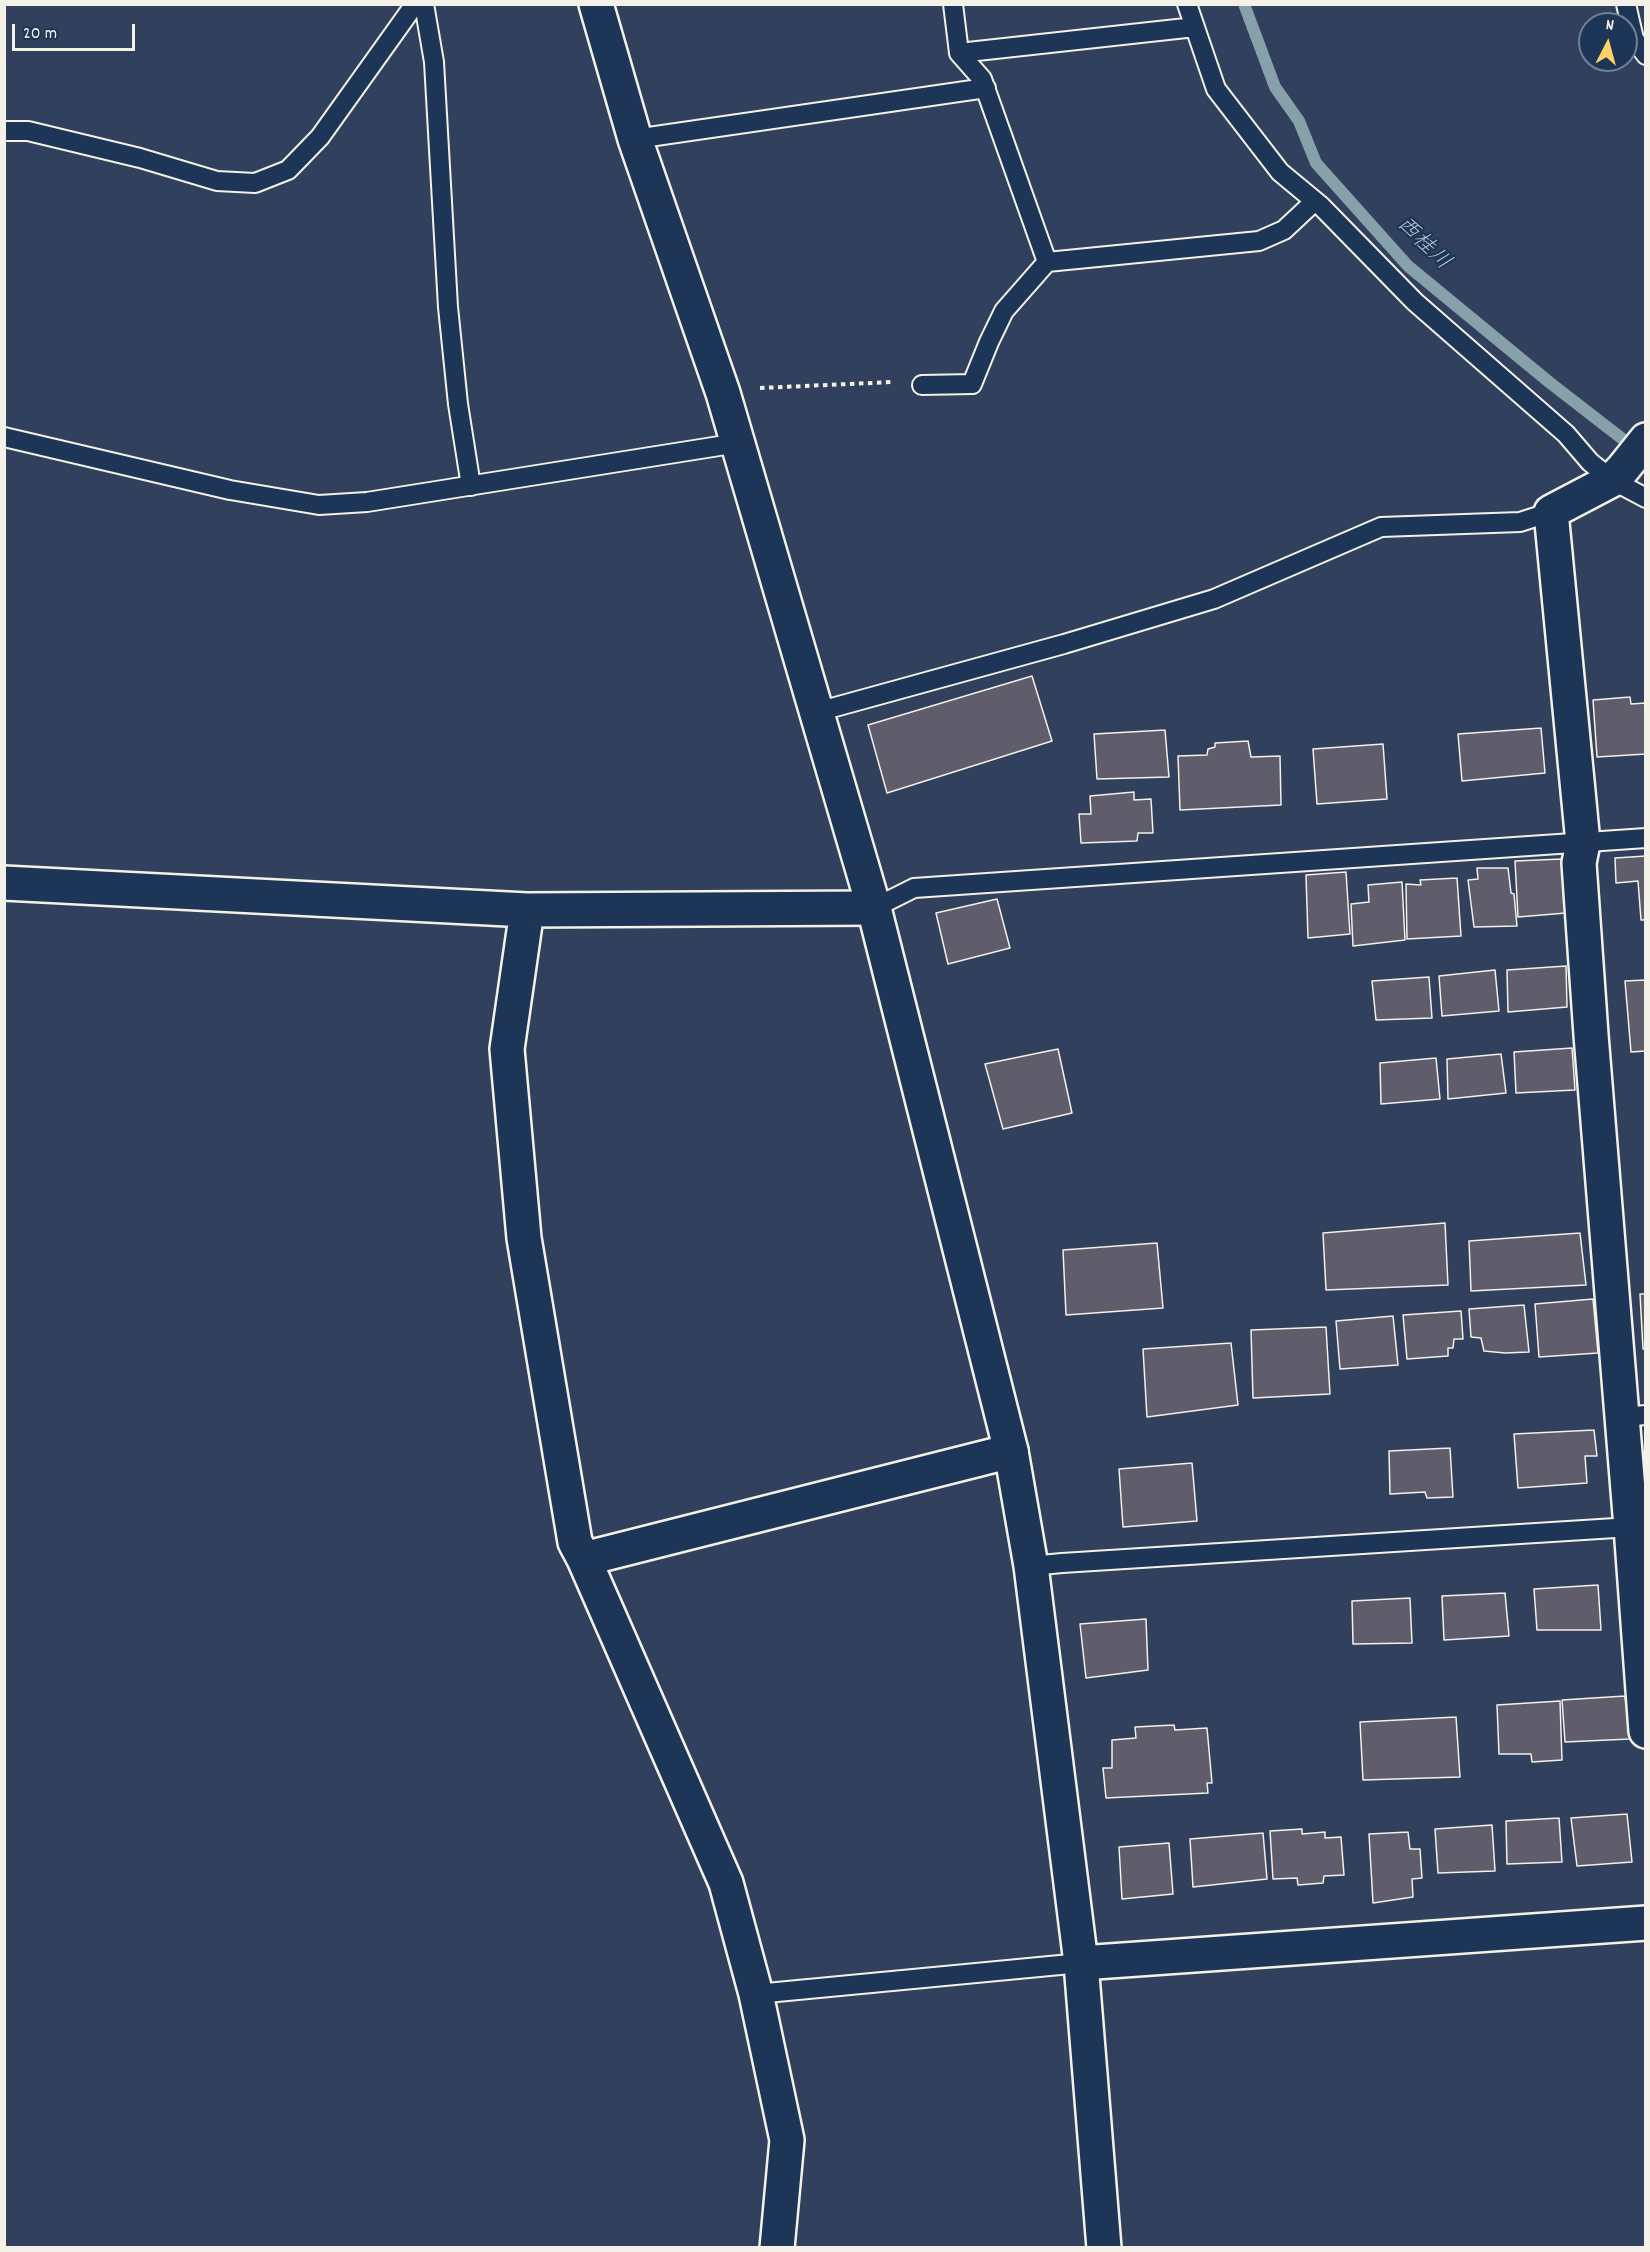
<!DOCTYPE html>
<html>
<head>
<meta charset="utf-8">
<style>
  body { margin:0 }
  #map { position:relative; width:1650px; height:2252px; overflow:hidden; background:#31415d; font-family:Dekko,sans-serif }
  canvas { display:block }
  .frame { position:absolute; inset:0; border:6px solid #f4f1e8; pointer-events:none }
  .north { position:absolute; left:1578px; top:12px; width:60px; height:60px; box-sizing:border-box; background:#1d3557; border:2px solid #738091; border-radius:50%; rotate:6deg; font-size:16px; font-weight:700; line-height:24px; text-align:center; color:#f4f1e8 }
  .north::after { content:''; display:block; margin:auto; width:21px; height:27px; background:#ffd166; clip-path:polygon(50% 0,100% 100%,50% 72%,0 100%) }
  .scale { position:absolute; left:12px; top:24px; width:123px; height:27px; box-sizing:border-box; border:3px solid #f4f1e8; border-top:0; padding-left:8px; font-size:18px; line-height:21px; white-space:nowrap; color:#f4f1e8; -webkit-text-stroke:4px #1d3557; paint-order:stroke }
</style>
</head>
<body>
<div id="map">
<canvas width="1650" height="2252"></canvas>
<div class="frame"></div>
<div class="north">N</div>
<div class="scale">20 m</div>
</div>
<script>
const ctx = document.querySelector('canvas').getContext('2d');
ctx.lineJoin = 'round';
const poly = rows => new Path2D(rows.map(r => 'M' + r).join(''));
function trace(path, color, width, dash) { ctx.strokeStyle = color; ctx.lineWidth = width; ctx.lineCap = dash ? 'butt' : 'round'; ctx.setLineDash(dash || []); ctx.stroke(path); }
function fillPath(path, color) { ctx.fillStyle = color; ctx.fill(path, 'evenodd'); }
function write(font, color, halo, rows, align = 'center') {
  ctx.font = font + ' Dekko,"Klee One",sans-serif'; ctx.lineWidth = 4.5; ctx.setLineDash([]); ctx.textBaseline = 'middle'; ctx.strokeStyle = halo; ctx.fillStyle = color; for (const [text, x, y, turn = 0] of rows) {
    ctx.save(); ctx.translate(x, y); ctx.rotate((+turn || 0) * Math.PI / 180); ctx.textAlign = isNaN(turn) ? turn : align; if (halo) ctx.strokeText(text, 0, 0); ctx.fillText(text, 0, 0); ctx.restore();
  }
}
trace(poly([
  [1244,4,1275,87,1299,121,1316,163,1408,266,1549,382,1638,451]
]), '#87a1ab', 12);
const building = poly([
  [1032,676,1052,741,887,793,868,725,1032,676],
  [1630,697,1631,704,1646,703,1646,754,1597,757,1593,700,1630,697],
  [1541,728,1545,773,1462,781,1458,734,1541,728],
  [1165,730,1169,777,1097,779,1094,734,1165,730],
  [1248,741,1251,757,1280,756,1281,805,1180,810,1178,756,1207,755,1208,749,1215,747,1215,743,1248,741],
  [1383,744,1387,799,1317,804,1313,749,1383,744],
  [1134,792,1134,800,1151,799,1153,833,1138,833,1137,841,1081,843,1079,814,1091,814,1090,796,1134,792],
  [1646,856,1646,920,1641,920,1638,881,1616,883,1615,858,1646,856],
  [1562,859,1566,913,1518,917,1515,861,1562,859],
  [1477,868,1508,868,1511,893,1514,894,1517,926,1474,927,1468,880,1478,879,1477,868],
  [1346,872,1350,934,1308,938,1306,875,1346,872],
  [1457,878,1461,936,1407,939,1406,884,1421,885,1420,880,1457,878],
  [1402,882,1405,940,1353,946,1351,904,1369,902,1368,885,1402,882],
  [997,899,1010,948,948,964,936,913,997,899],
  [1566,966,1567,1007,1508,1012,1507,970,1566,966],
  [1495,970,1499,1011,1442,1016,1439,976,1495,970],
  [1429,977,1432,1018,1376,1020,1372,981,1429,977],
  [1646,980,1646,1051,1631,1052,1625,981,1646,980],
  [1572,1048,1575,1090,1516,1093,1514,1052,1572,1048],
  [1058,1049,1072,1113,1003,1129,985,1064,1058,1049],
  [1501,1054,1506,1093,1448,1099,1447,1059,1501,1054],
  [1436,1058,1440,1099,1381,1104,1380,1063,1436,1058],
  [1445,1223,1448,1285,1326,1290,1323,1233,1445,1223],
  [1580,1233,1586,1285,1471,1291,1469,1241,1580,1233],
  [1157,1243,1163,1308,1066,1315,1063,1250,1157,1243],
  [1640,1294,1646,1294,1646,1349,1643,1349,1640,1294],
  [1593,1299,1598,1353,1539,1357,1535,1304,1593,1299],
  [1524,1305,1529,1352,1505,1353,1484,1351,1481,1338,1471,1337,1469,1309,1524,1305],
  [1461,1311,1463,1339,1454,1339,1453,1348,1448,1348,1448,1356,1407,1359,1403,1315,1461,1311],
  [1393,1316,1398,1365,1340,1369,1336,1321,1393,1316],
  [1326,1327,1330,1394,1253,1398,1251,1330,1326,1327],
  [1231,1343,1238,1405,1147,1417,1143,1349,1231,1343],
  [1594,1430,1597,1456,1585,1456,1587,1483,1518,1488,1514,1434,1594,1430],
  [1450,1448,1453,1497,1427,1498,1425,1492,1390,1494,1389,1451,1450,1448],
  [1192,1463,1197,1521,1123,1527,1119,1469,1192,1463],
  [1598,1585,1601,1630,1537,1630,1534,1589,1598,1585],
  [1505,1593,1509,1636,1444,1640,1442,1596,1505,1593],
  [1410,1598,1412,1643,1353,1644,1352,1601,1410,1598],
  [1146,1619,1148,1670,1086,1678,1080,1624,1146,1619],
  [1625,1696,1630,1739,1565,1742,1562,1700,1625,1696],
  [1560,1701,1562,1760,1532,1762,1531,1754,1499,1754,1497,1705,1560,1701],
  [1456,1717,1460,1777,1363,1780,1360,1722,1456,1717],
  [1174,1725,1175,1730,1207,1728,1212,1783,1207,1783,1208,1793,1106,1798,1103,1768,1112,1768,1112,1740,1136,1738,1135,1727,1174,1725],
  [1627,1814,1632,1862,1577,1866,1571,1818,1627,1814],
  [1559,1818,1562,1862,1507,1864,1506,1821,1559,1818],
  [1492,1825,1495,1871,1438,1873,1435,1829,1492,1825],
  [1302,1829,1302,1834,1325,1832,1325,1838,1341,1837,1344,1875,1324,1876,1323,1883,1298,1885,1297,1878,1273,1879,1270,1831,1302,1829],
  [1408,1832,1410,1849,1420,1849,1422,1878,1412,1879,1413,1897,1373,1903,1369,1834,1408,1832],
  [1263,1833,1267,1879,1193,1887,1190,1839,1263,1833],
  [1169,1843,1173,1894,1122,1899,1119,1847,1169,1843]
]);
fillPath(building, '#5f5c6b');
trace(building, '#f4f1e8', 1.5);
const service = poly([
  [424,4,434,62,448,307,458,404,471,486],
  [953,4,959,53,982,79,1047,262],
  [1187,4,1216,89,1280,172,1321,206,1415,302,1566,434,1590,462,1612,480,1646,498],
  [1626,4,1634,39,1646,55],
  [959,53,1195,27],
  [4,131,28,131,140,158,217,181,255,183,288,170,320,137,415,4],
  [635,139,986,88],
  [922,385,972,384,989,342,1004,311,1047,262,1259,241,1284,230,1315,201],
  [4,437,230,490,319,505,367,502,738,443],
  [817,712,1064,644,1214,599,1381,527,1520,522,1551,512],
  [874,908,914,888,1646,838],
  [1622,1417,1646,1415],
  [1031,1566,1062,1563,1631,1527],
  [756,1994,1081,1963]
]);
const minor = poly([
  [1646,440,1622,470,1612,480,1551,512,1583,843,1579,863,1591,1035,1631,1527,1646,1731],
  [4,883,527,910,874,908],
  [527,910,507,1049,524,1238,575,1542,584,1559,1011,1451],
  [584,1559,726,1883,756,1994,787,2140,777,2248],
  [1081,1963,1646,1923]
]);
const tertiary = poly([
  [596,4,635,139,723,393,874,908,1011,1451,1031,1566,1081,1963,1104,2248]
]);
trace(service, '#f4f1e8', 22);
trace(minor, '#f4f1e8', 38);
trace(tertiary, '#f4f1e8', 38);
trace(poly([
  [760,388,893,382]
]), '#f4f1e8', 4, [4.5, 4.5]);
trace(service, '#1d3557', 18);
trace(minor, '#1d3557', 33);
trace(tertiary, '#1d3557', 33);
write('italic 22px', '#b5c2c5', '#1d3557', [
  ["西桂川",1422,245,44]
]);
</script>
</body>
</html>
